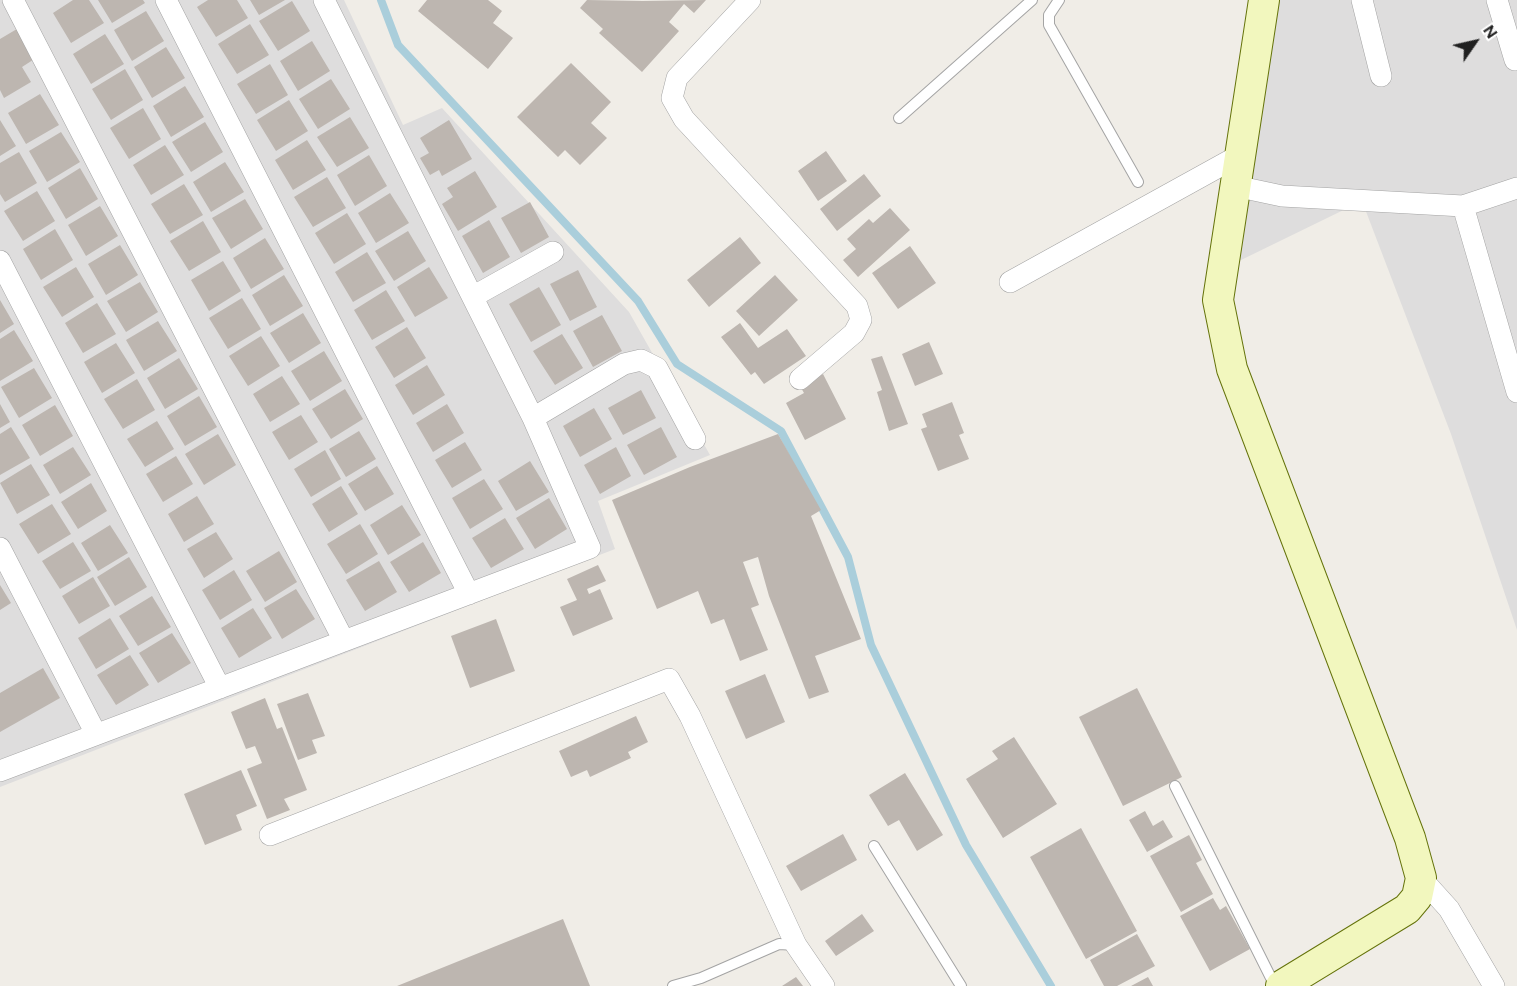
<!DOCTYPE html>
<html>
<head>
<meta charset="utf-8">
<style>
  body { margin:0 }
  #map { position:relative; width:1517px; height:986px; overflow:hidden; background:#f0ede7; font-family:"DM Sans",sans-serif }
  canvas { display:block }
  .north { position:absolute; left:1445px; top:12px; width:60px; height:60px; -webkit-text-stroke:4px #fff; paint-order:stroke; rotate:56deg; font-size:16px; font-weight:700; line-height:24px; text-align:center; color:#202020 }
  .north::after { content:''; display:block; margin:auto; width:21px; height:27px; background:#202020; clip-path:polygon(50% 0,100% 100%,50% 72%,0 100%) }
</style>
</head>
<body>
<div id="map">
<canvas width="1517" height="986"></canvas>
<div class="north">N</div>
</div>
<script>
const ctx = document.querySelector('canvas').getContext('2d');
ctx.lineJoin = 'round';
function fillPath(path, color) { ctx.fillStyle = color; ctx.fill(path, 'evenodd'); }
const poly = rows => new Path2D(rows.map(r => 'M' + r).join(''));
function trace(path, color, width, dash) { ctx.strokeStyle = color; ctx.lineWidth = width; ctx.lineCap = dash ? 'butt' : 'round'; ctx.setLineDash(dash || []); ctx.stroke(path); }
fillPath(poly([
  [0,0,344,0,403,125,442,108,629,312,710,455,598,501,615,549,0,787],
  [1273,0,1517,0,1517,630,1451,434,1362,201,1239,261]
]), '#dedddd');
trace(poly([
  [381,0,398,45,638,301,677,364,781,431,848,557,871,645,966,845,1051,986]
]), '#aacedb', 8);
fillPath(poly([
  [73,0,89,0,104,23,71,43,53,13],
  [98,0,143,0,145,3,112,23],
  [208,0,237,0,248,18,216,37,197,7],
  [250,0,285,0,259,15],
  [427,0,488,0,502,11,493,23,513,38,488,69,418,11],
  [587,0,643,1,706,0,694,13,684,4,669,22,679,31,642,72,599,33,603,29,580,8],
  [292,1,310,31,278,51,259,21],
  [146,11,164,41,132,61,114,30],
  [250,24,269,55,237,74,218,44],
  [22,26,39,56,22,67,31,82,4,98,0,90,0,39],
  [105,34,124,64,91,84,73,54],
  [312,41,330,71,298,91,280,61],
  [166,47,185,78,152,98,134,67],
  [571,63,611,102,591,123,607,138,580,165,565,150,558,157,517,117],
  [270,64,288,95,256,114,237,84],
  [125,69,143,100,111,120,92,89],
  [331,79,350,109,318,129,299,99],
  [185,86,204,117,171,137,153,106],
  [40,94,59,125,26,144,8,113],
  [289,100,308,131,276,151,257,120],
  [143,108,161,139,129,159,110,128],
  [350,117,369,148,337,167,317,137],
  [0,120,16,146,0,156],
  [449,120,472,159,442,176,439,170,430,175,420,158,429,153,420,138],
  [205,122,223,152,191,172,172,142],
  [61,132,80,162,47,182,29,151],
  [307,140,326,170,293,190,275,160],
  [165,145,184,175,151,195,133,165],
  [826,151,847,181,818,201,798,171],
  [19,152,37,183,5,202,0,194,0,163],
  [369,155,387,186,355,206,337,175],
  [225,162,244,192,211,212,193,182],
  [80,168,98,199,66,219,48,188],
  [475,171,497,207,458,231,442,204,453,197,447,188],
  [864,174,881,196,837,231,820,209],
  [327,177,346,208,313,227,294,197],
  [184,184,203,215,170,234,151,204],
  [37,191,55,221,23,241,4,211],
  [390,193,409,223,376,243,358,213],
  [245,199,263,229,231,249,212,218],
  [530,202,549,237,521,253,501,218],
  [100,206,118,236,86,256,68,225],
  [890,208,910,230,858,277,843,260,856,249,847,239,869,219,873,223],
  [347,213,366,244,334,264,315,233],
  [489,220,510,257,483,273,462,236],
  [203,221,221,252,189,271,170,241],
  [55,229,73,260,41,280,23,249],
  [408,231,426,261,394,281,375,251],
  [740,237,761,263,709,307,687,280],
  [265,238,284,269,251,289,233,258],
  [120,245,138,275,106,295,88,264],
  [910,246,936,283,898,309,872,273],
  [367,252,386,283,353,302,335,272],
  [223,261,241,291,209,311,191,280],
  [76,267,94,297,62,317,43,287],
  [429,267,448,298,415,317,397,287],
  [578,270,597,307,570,321,550,284],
  [284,275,303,306,270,326,252,295],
  [775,275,798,300,759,336,736,311],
  [140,282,158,312,126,332,107,301],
  [539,287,561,325,531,342,509,304],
  [386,290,405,321,372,340,354,310],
  [242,298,261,329,228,349,209,318],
  [0,300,14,324,0,333],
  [97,303,116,334,83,353,65,323],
  [303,313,321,343,289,363,270,333],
  [602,315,622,351,593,367,573,331],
  [158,321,177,351,144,371,126,340],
  [740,323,758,348,787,329,806,356,764,384,755,372,751,375,721,337],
  [407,327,426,358,394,378,375,347],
  [14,330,33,361,0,381,0,339],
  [562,334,583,368,555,385,533,351],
  [261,336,280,366,248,386,229,356],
  [929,342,943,374,915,386,902,354],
  [116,343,135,373,102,393,84,362],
  [324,351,342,381,310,401,291,371],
  [882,356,908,424,889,431,877,392,882,390,871,359],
  [179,358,198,389,165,409,147,378],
  [427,365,445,395,413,415,395,385],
  [34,368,52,398,19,418,1,387],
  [823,374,846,419,805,440,786,403,804,393,800,386],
  [282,376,300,404,270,422,253,394],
  [137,379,155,410,123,429,104,399],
  [345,389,363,419,331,439,312,409],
  [641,390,656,418,623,435,608,408],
  [199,396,217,427,185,446,167,416],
  [952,402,964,433,959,435,969,459,938,471,921,429,927,427,922,414],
  [0,404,10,422,0,428],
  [447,404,464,433,433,452,416,423],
  [55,405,73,436,40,456,22,425],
  [594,408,612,439,580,457,563,426],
  [301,415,318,442,289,460,272,432],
  [157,421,174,449,145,467,127,439],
  [11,427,30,458,0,475,0,434],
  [661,427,677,457,644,475,627,445],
  [359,431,376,459,346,477,329,449],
  [218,434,236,465,204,485,185,454],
  [778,434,821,510,811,516,861,639,815,656,829,692,809,699,769,596,758,557,743,562,759,605,751,608,768,650,740,661,724,619,711,624,698,591,657,609,612,500,690,467],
  [465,442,482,470,452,488,435,460],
  [73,447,91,475,60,494,43,465],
  [616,447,631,476,600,494,584,465],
  [325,450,341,479,311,497,294,469],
  [176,456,193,484,163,502,146,474],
  [530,461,549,492,516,511,498,481],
  [31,464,50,495,17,514,0,483],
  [377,466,394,494,365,511,348,484],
  [484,479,503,509,470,529,452,498],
  [91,483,107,511,78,529,61,502],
  [341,486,358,514,329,532,312,504],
  [197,496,214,524,184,542,168,514],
  [549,498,567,529,535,549,516,518],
  [52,504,71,534,38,554,19,524],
  [402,505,421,535,388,555,370,525],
  [505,518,524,549,491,568,472,538],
  [360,524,378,554,346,574,327,544],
  [110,525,128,553,98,571,81,543],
  [216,532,233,559,204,578,187,549],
  [73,542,91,571,60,589,42,561],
  [423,542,441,573,409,592,390,562],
  [279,551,297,582,265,602,246,571],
  [129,557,147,587,115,606,97,577],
  [379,561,397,592,365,611,346,580],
  [598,565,606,581,587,589,589,594,600,589,613,619,573,636,560,607,577,600,567,579],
  [234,570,252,600,220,620,202,590],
  [93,577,110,606,79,624,62,596],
  [0,585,11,603,0,610],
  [296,589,315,619,282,639,264,608],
  [152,596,171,627,138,646,119,616],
  [253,608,272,638,239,658,221,628],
  [110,618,129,649,96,669,78,638],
  [496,619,515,671,470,688,451,636],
  [172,633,191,663,158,683,139,653],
  [130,655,149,685,116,705,97,675],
  [43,668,60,698,0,732,0,693],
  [765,674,785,722,746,739,725,691],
  [1137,688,1182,777,1123,806,1079,717],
  [308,693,325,736,312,740,317,753,298,760,277,704],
  [265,698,277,729,282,727,307,790,284,799,290,810,267,819,247,769,262,763,255,746,246,749,231,712],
  [636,716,648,742,628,752,631,758,590,777,587,770,571,777,559,751],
  [1014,737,1057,804,1003,838,966,779,998,759,992,751],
  [241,770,257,806,236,815,242,830,205,845,184,794],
  [905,773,943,835,917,851,899,820,888,826,869,795],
  [1145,811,1153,826,1163,820,1173,837,1147,852,1129,820],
  [1081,828,1137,931,1086,959,1030,857],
  [843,834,857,860,801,891,786,866],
  [1189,835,1202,860,1196,863,1213,894,1181,912,1150,856],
  [1213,898,1220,910,1226,906,1250,949,1210,971,1180,916],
  [862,914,874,931,836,956,825,941],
  [563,919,590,986,397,986],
  [1137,934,1155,966,1117,986,1104,986,1090,960],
  [796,977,803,986,782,986],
  [1148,977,1153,986,1131,986]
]), '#bdb6b0');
const lane = poly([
  [1059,0,1049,15,1049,25,1138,182],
  [899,118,1032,0],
  [1175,786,1275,986],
  [874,846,961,986],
  [673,986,701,978,779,944,796,945]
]);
const street = poly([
  [13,0,344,641],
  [166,0,469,594],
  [750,0,677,78,672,98,684,119,857,306,861,320,854,333,800,379],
  [1362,0,1381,76],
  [1497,0,1515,60],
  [1235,186,1282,196,1463,206,1517,188],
  [1463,206,1517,392],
  [0,261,220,688],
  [1010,282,1240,155],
  [474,296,553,252],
  [533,418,624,364,641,360,657,368,695,439],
  [0,548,96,734],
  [0,771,590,548,533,418,324,0],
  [270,835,669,679,690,716,796,945,824,986],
  [1421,878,1449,909,1494,986]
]);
const secondary = poly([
  [1264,0,1218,300,1232,369,1410,838,1421,878,1417,897,1407,909,1281,986]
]);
trace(lane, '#a4a4a4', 12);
trace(street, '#a4a4a4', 22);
trace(secondary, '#65730b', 32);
trace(lane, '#fff', 10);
trace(street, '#fff', 21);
trace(secondary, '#f2f7be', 30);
</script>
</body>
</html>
